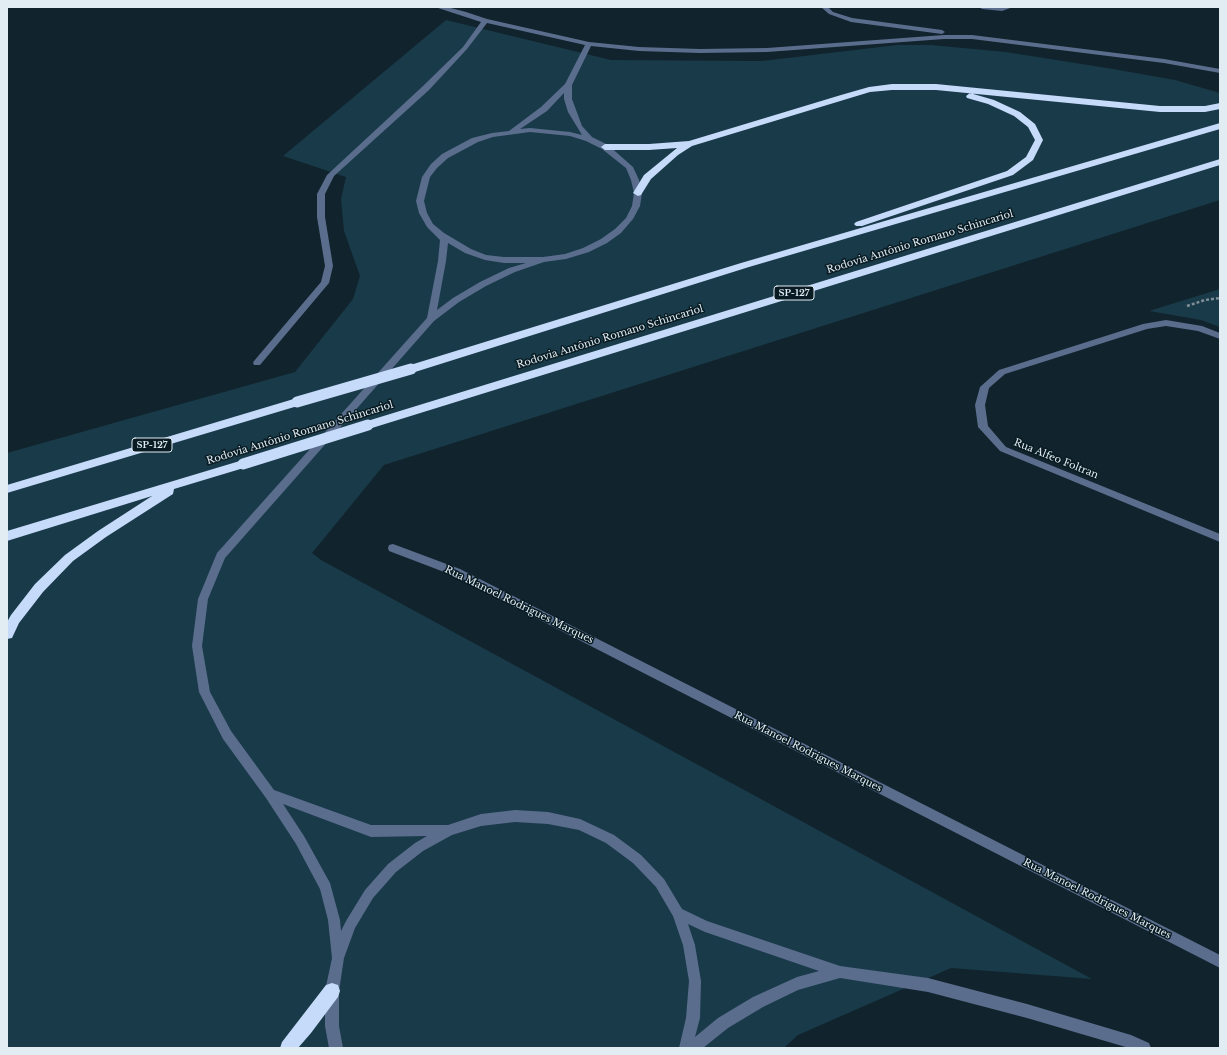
<!DOCTYPE html>
<html>
<head>
<meta charset="utf-8">
<style>
  body { margin:0 }
  #map { position:relative; width:1227px; height:1055px; overflow:hidden; background:#11232c; font-family:"Libre Baskerville",serif }
  canvas { display:block }
  .frame { position:absolute; inset:0; border:8px solid #e2edf3; pointer-events:none }
</style>
</head>
<body>
<div id="map">
<canvas width="1227" height="1055"></canvas>
<div class="frame"></div>
</div>
<script>
const ctx = document.querySelector('canvas').getContext('2d');
ctx.lineJoin = 'round';
function fillPath(path, color) { ctx.fillStyle = color; ctx.fill(path, 'evenodd'); }
const poly = rows => new Path2D(rows.map(r => 'M' + r).join(''));
function trace(path, color, width, dash) { ctx.strokeStyle = color; ctx.lineWidth = width; ctx.lineCap = dash ? 'butt' : 'round'; ctx.setLineDash(dash || []); ctx.stroke(path); }
function write(font, color, halo, rows, align = 'center') {
  ctx.font = font + ' "Libre Baskerville",serif'; ctx.lineWidth = 3; ctx.setLineDash([]); ctx.textBaseline = 'middle'; ctx.strokeStyle = halo; ctx.fillStyle = color; for (const [text, x, y, turn = 0] of rows) {
    ctx.save(); ctx.translate(x, y); ctx.rotate((+turn || 0) * Math.PI / 180); ctx.textAlign = isNaN(turn) ? turn : align; if (halo) ctx.strokeText(text, 0, 0); ctx.fillText(text, 0, 0); ctx.restore();
  }
}
fillPath(poly([
  [446,20,611,60,762,61,897,45,931,45,1006,52,1113,69,1175,80,1220,93,1220,200,384,465,312,553,321,560,1092,979,951,968,798,1035,784,1048,7,1048,7,453,295,372,353,299,360,276,344,231,341,199,346,177,283,156],
  [1220,289,1220,327,1201,320,1149,311]
]), '#193a49');
trace(poly([
  [1187,306,1205,300,1220,298]
]), '#808f96', 2.5, [3, 2]);
fillPath(poly([
  [435,7,447,7,466,12,487,19,589,42,639,47,700,49,767,48,944,35,972,35,1164,59,1220,69,1220,73,1164,63,972,39,944,39,767,52,700,53,639,51,591,46,572,85,572,99,582,126,592,137,608,145,633,167,639,180,642,193,640,206,633,219,621,233,607,243,589,252,566,259,544,262,515,272,486,286,459,302,434,321,225,558,208,599,202,646,210,692,231,731,274,790,371,825,448,825,481,814,515,810,548,812,580,819,614,835,641,855,664,879,682,909,707,921,840,966,928,978,1027,1004,1131,1035,1149,1043,1151,1048,1129,1048,1027,1018,928,992,840,978,798,990,763,1007,728,1028,703,1048,679,1048,686,1018,689,981,683,945,673,916,656,887,633,863,606,843,579,830,548,824,515,822,481,826,452,835,423,851,396,872,373,898,355,928,344,958,339,991,339,1026,343,1048,329,1048,325,1026,325,991,332,958,328,920,320,889,296,844,266,798,223,739,199,692,192,646,198,599,217,553,427,318,438,261,440,240,427,227,419,213,416,201,422,177,431,164,442,154,472,138,492,133,509,131,541,107,565,84,585,45,487,23,467,49,429,90,334,176,325,194,325,217,333,266,329,283,260,365,254,365,253,363,254,361,321,282,325,266,317,217,317,194,327,175,423,86,463,47,481,22,435,7],
  [564,93,564,99,568,112,582,135,570,132,530,128,520,129,547,111,564,93],
  [530,132,570,136,586,141,602,149,626,168,631,180,634,193,632,206,626,218,615,229,601,239,583,248,565,254,543,257,504,257,486,255,471,249,444,233,433,224,427,213,424,201,430,177,437,168,448,158,478,142,493,137,530,132],
  [448,243,465,253,485,260,504,263,526,263,509,268,480,282,453,298,437,310,446,261,448,243],
  [283,804,371,837,427,836,415,843,388,864,365,890,346,921,341,931,340,920,330,883,304,836,283,804],
  [688,924,705,932,819,971,797,977,753,997,718,1018,695,1037,700,1018,701,981,695,945,688,924],
  [821,7,828,7,833,12,852,18,942,30,945,32,942,34,851,22,829,14,821,7],
  [979,7,1013,7,1002,11,982,9,979,7],
  [1166,320,1202,326,1220,333,1220,339,1198,331,1166,326,1147,329,1005,374,989,388,985,405,988,426,1006,447,1220,534,1220,542,1000,451,978,427,975,405,980,387,999,370,1143,324,1166,320],
  [393,544,460,569,1220,955,1220,968,452,575,389,551,388,548,389,545,393,544]
]), '#5a6d8d');
fillPath(poly([
  [892,84,936,84,1160,106,1205,106,1220,103,1220,109,1205,112,1160,112,936,90,892,90,870,92,692,146,678,155,651,179,641,195,638,196,633,193,644,175,677,148,649,150,605,150,601,147,605,144,649,144,689,141,841,95,869,87,892,84],
  [970,93,994,100,1020,112,1035,124,1043,140,1033,160,1013,175,862,226,856,226,854,224,856,222,1007,171,1026,157,1035,140,1028,127,1014,116,988,104,967,98,966,96,970,93],
  [1220,123,1220,129,749,267,415,372,411,373,407,372,406,369,407,366,741,263,1220,123],
  [1220,159,1220,165,372,428,364,428,362,425,364,422,1220,159],
  [297,398,301,399,303,402,301,405,7,493,7,485,297,398],
  [243,460,247,461,249,464,247,467,174,489,173,494,106,537,73,561,43,592,19,623,12,638,7,639,7,622,11,615,35,584,65,555,98,531,152,496,7,541,7,531,243,460],
  [332,983,338,985,340,991,338,997,311,1033,298,1048,280,1048,282,1042,326,985,332,983]
]), '#c6dafa');
trace(poly([
  [297,402,411,369],
  [243,464,368,425]
]), '#c6dafa', 11);
for (const [x, y, w] of [
  [794,293,40],
  [152,445,40]
]) { const box = new Path2D(); box.roundRect(x - w / 2, y - 7, w, 14, 3); ctx.fillStyle = '#081a22'; ctx.fill(box); trace(box, '#e2edf3', 1); }
write('bold 9px', '#e2edf3', null, [
  ["SP-127",794,293],
  ["SP-127",152,445]
]);
write('10px', '#e2edf3', '#081a22', [
  ["Rodovia Antônio Romano Schincariol",920,242,-17],
  ["Rodovia Antônio Romano Schincariol",610,337,-17],
  ["Rodovia Antônio Romano Schincariol",300,433,-17],
  ["Rua Alfeo Foltran",1056,459,22],
  ["Rua Manoel Rodrigues Marques",519,605,26],
  ["Rua Manoel Rodrigues Marques",808,752,27],
  ["Rua Manoel Rodrigues Marques",1097,899,27]
]);
</script>
</body>
</html>
